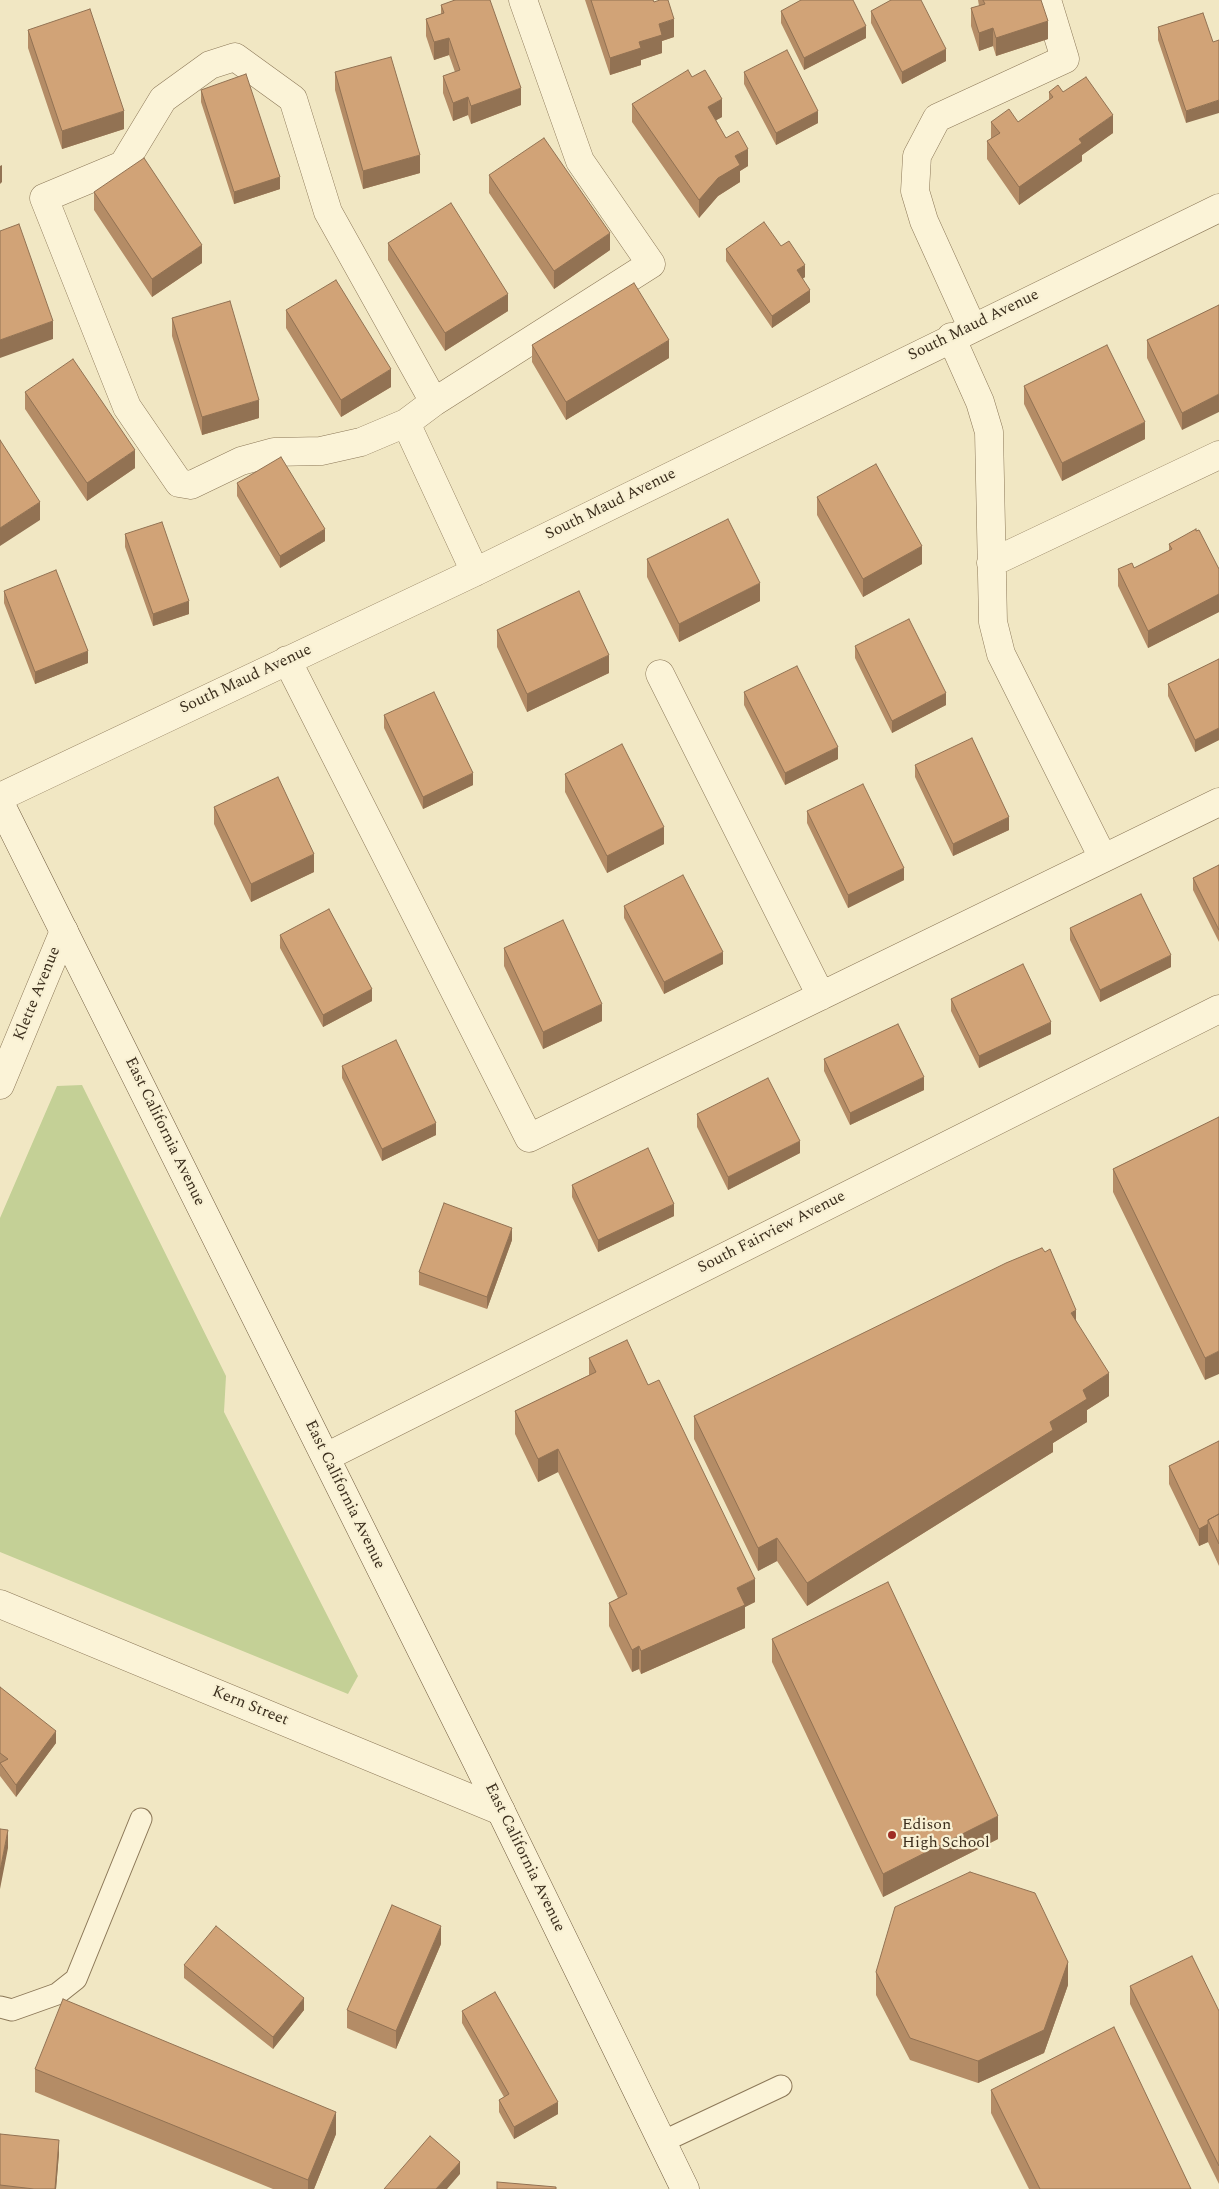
<!DOCTYPE html>
<html>
<head>
<meta charset="utf-8">
<style>
  body { margin:0 }
  canvas { display:block; background:#f1e7c3 }
</style>
</head>
<body>
<canvas width="1219" height="2189"></canvas>
<script>
const ctx = document.querySelector('canvas').getContext('2d');
ctx.lineJoin = 'round';
function fillPath(path, color) { ctx.fillStyle = color; ctx.fill(path, 'evenodd'); }
const poly = rows => new Path2D(rows.map(r => 'M' + r).join(''));
function trace(path, color, width, dash) { ctx.strokeStyle = color; ctx.lineWidth = width; ctx.lineCap = dash ? 'butt' : 'round'; ctx.setLineDash(dash || []); ctx.stroke(path); }
function write(font, color, halo, rows, align = 'center') {
  ctx.font = font + ' Spectral,serif'; ctx.lineWidth = 4.5; ctx.setLineDash([]); ctx.textBaseline = 'middle'; ctx.strokeStyle = halo; ctx.fillStyle = color; for (const [text, x, y, turn = 0] of rows) {
    ctx.save(); ctx.translate(x, y); ctx.rotate((+turn || 0) * Math.PI / 180); ctx.textAlign = isNaN(turn) ? turn : align; if (halo) ctx.strokeText(text, 0, 0); ctx.fillText(text, 0, 0); ctx.restore();
  }
}
fillPath(poly([
  [82,1085,226,1376,224,1412,358,1676,348,1694,0,1552,0,1218,57,1086]
]), '#c4d096');
const service = poly([
  [0,2007,12,2010,57,1994,76,1979,141,1819],
  [662,2142,781,2086]
]);
const minor = poly([
  [972,327,924,221,915,191,917,156,937,118,1065,59,1047,0],
  [951,337,980,402,989,432,993,622,1001,654,1103,858],
  [434,402,328,212,293,99,235,57,210,65,163,99,123,165,44,198,127,407,179,483,191,485,241,461,274,452,321,451,361,442,406,423,434,402,651,264,580,161,523,0],
  [406,423,475,572],
  [991,563,1219,455],
  [287,660,529,1138,1219,802],
  [660,674,821,996],
  [0,797,475,572,1219,208],
  [0,1085,64,931],
  [326,1457,1219,1009],
  [0,1604,501,1811]
]);
const secondary = poly([
  [0,803,477,1762,685,2189]
]);
trace(service, '#8c7858', 23);
trace(minor, '#8c7858', 29);
trace(secondary, '#6e593c', 29);
trace(service, '#fbf3d7', 21);
trace(minor, '#fbf3d7', 28);
trace(secondary, '#fbf3d7', 28);
fillPath(poly([
  [585,0,653,0,674,37,662,41,662,53,641,60,641,65,610,75],
  [978,0,1041,0,1048,39,996,56,993,46,979,51,971,26,971,8,979,6],
  [441,5,521,105,471,124,468,115,453,121,443,93,443,76,455,72,449,55,434,60,426,36,426,19,441,14],
  [781,11,866,38,804,70,781,23],
  [871,11,946,61,902,84,871,23],
  [1203,13,1186,123,1158,40,1158,27],
  [28,30,124,129,62,149,28,48],
  [335,72,420,173,363,189,335,90],
  [744,72,818,123,776,145,744,84],
  [692,77,722,117,716,120,726,138,748,166,740,171,740,182,718,196,699,218,632,122,632,104],
  [201,90,280,189,234,204,201,102],
  [1049,92,1063,92,1113,133,1082,155,1082,161,1019,205,987,159,987,141,991,139,991,122,1018,122,1049,100],
  [489,175,610,250,554,289,489,193],
  [94,192,202,263,152,297,94,210],
  [388,243,508,311,445,351,388,260],
  [781,246,805,277,802,279,810,302,772,328,726,261,726,249],
  [1219,305,1182,430,1147,358,1147,340],
  [286,310,391,387,341,417,286,328],
  [172,318,259,418,202,435,172,336],
  [532,345,669,358,566,420,532,362],
  [1024,386,1145,439,1062,481,1024,404],
  [25,392,135,468,87,501,25,409],
  [237,483,325,541,280,568,237,496],
  [817,497,922,564,863,597,817,515],
  [1196,531,1219,569,1219,612,1148,648,1118,586,1118,569,1134,568,1169,551,1169,544],
  [125,534,189,614,153,626,125,547],
  [647,559,760,601,679,642,647,577],
  [4,591,88,663,35,684,4,603],
  [497,630,609,673,527,712,497,647],
  [855,646,946,705,892,733,855,658],
  [1219,659,1219,740,1195,752,1168,696,1168,684],
  [744,692,838,759,785,785,744,705],
  [384,715,473,785,423,809,384,728],
  [915,765,1009,830,953,856,915,777],
  [565,774,664,844,607,873,565,792],
  [214,807,314,872,251,902,214,824],
  [807,811,904,880,848,908,807,823],
  [1219,865,1219,942,1193,890,1193,878],
  [624,906,723,964,664,994,624,918],
  [1070,928,1171,967,1100,1002,1070,940],
  [280,935,372,1001,323,1027,280,948],
  [504,948,602,1021,543,1049,504,966],
  [951,999,1051,1034,979,1068,951,1011],
  [824,1059,924,1090,850,1125,824,1071],
  [342,1066,436,1135,382,1161,342,1078],
  [697,1114,800,1153,728,1190,697,1127],
  [1219,1117,1205,1380,1113,1192,1113,1169],
  [572,1185,674,1216,598,1252,572,1197],
  [512,1240,487,1309,419,1285,419,1272],
  [1076,1320,1109,1396,1087,1410,1087,1422,1053,1443,1053,1452,807,1606,777,1561,758,1571,694,1439,694,1416],
  [589,1358,648,1385,755,1602,745,1607,745,1628,641,1674,639,1669,632,1672,609,1626,609,1603,618,1598,558,1472,538,1482,515,1434,515,1411,589,1375],
  [1219,1441,1219,1566,1208,1542,1199,1546,1169,1484,1169,1466],
  [772,1639,998,1839,883,1897,772,1662],
  [0,1687,56,1743,16,1797,0,1776],
  [441,1944,396,2049,347,2028,347,2010],
  [184,1965,304,2010,273,2049,184,1978],
  [876,1972,1068,1985,1044,2053,978,2083,910,2060,876,1995],
  [1130,1986,1219,2011,1219,2184,1130,2004],
  [462,2011,558,2114,514,2139,499,2112,499,2100,504,2097,462,2023],
  [35,2069,336,2134,314,2189,273,2189,35,2092],
  [991,2090,1191,2189,1029,2189,991,2113],
  [0,2134,59,2153,56,2189,0,2189]
]), '#b48c66');
fillPath(poly([
  [674,19,674,37,662,41,662,53,641,60,641,65,610,75,610,58,639,42,659,24],
  [1048,21,1048,39,996,56,996,38],
  [866,26,866,38,804,70,804,58],
  [993,28,993,46,979,51,979,33],
  [449,38,449,55,434,60,434,42],
  [946,49,946,61,902,84,902,72],
  [521,88,521,105,471,124,471,106],
  [468,97,468,115,453,121,453,103],
  [722,99,722,117,708,125,708,107],
  [1219,100,1219,113,1186,123,1186,111],
  [124,111,124,129,62,149,62,131],
  [818,111,818,123,776,145,776,133],
  [1113,115,1113,133,1082,155,1082,161,1019,205,1019,187,1079,139],
  [748,149,748,166,740,171,740,182,718,196,699,218,699,200,735,156],
  [420,155,420,173,363,189,363,171],
  [2,165,2,182,0,184,0,166],
  [280,177,280,189,234,204,234,192],
  [610,233,610,250,554,289,554,271],
  [202,245,202,263,152,297,152,279],
  [805,265,805,277,797,283,797,270],
  [810,290,810,302,772,328,772,316],
  [508,294,508,311,445,351,445,333],
  [53,321,53,339,0,358,0,340],
  [669,340,669,358,566,420,566,402],
  [391,369,391,387,341,417,341,400],
  [1219,394,1219,412,1182,430,1182,413],
  [259,400,259,418,202,435,202,417],
  [1145,422,1145,439,1062,481,1062,463],
  [135,450,135,468,87,501,87,483],
  [40,502,40,520,0,546,0,528],
  [325,529,325,541,280,568,280,556],
  [922,546,922,564,863,597,863,579],
  [760,583,760,601,679,642,679,624],
  [1219,594,1219,612,1148,648,1148,631],
  [189,601,189,614,153,626,153,614],
  [88,651,88,663,35,684,35,672],
  [609,655,609,673,527,712,527,694],
  [946,693,946,705,892,733,892,721],
  [1219,728,1219,740,1195,752,1195,740],
  [838,747,838,759,785,785,785,773],
  [473,773,473,785,423,809,423,797],
  [1009,817,1009,830,953,856,953,844],
  [664,827,664,844,607,873,607,856],
  [314,854,314,872,251,902,251,884],
  [904,868,904,880,848,908,848,895],
  [723,952,723,964,664,994,664,982],
  [1171,955,1171,967,1100,1002,1100,990],
  [372,989,372,1001,323,1027,323,1015],
  [602,1004,602,1021,543,1049,543,1032],
  [1051,1022,1051,1034,979,1068,979,1056],
  [924,1077,924,1090,850,1125,850,1113],
  [436,1123,436,1135,382,1161,382,1149],
  [800,1141,800,1153,728,1190,728,1177],
  [674,1204,674,1216,598,1252,598,1240],
  [512,1228,512,1240,487,1309,487,1297],
  [1076,1310,1076,1333,1071,1313],
  [1219,1351,1219,1374,1205,1380,1205,1358],
  [1109,1373,1109,1396,1087,1410,1087,1422,1053,1443,1053,1452,807,1606,807,1583,1050,1422,1083,1390],
  [558,1449,558,1472,538,1482,538,1459],
  [1208,1524,1208,1542,1199,1546,1199,1529],
  [777,1538,777,1561,758,1571,758,1548],
  [755,1579,755,1602,745,1607,745,1628,641,1674,641,1651,737,1588],
  [639,1646,639,1669,632,1672,632,1650],
  [56,1731,56,1743,16,1797,16,1785],
  [998,1816,998,1839,883,1897,883,1874],
  [8,1830,8,1848,0,1889,0,1871],
  [441,1926,441,1944,396,2049,396,2031],
  [1068,1962,1068,1985,1044,2053,978,2083,978,2061],
  [304,1998,304,2010,273,2049,273,2037],
  [558,2102,558,2114,514,2139,514,2127],
  [336,2112,336,2134,314,2189,308,2189,308,2180],
  [59,2140,59,2153,56,2189,55,2189],
  [460,2162,460,2174,447,2189,436,2189]
]), '#927253');
const building = poly([
  [455,0,490,0,521,88,471,106,468,97,453,103,443,76,460,70,449,38,434,42,426,19,444,13,441,5,455,0],
  [591,0,653,0,654,2,660,0,668,0,674,19,659,24,662,35,639,42,641,48,610,58,591,0],
  [801,0,853,0,866,26,804,58,781,11,801,0],
  [891,0,921,0,946,49,902,72,871,11,891,0],
  [983,0,1041,0,1048,21,996,38,993,28,979,33,971,8,985,4,983,0],
  [90,9,124,111,62,131,28,30,90,9],
  [1203,13,1213,42,1219,40,1219,100,1186,111,1158,27,1203,13],
  [787,50,818,111,776,133,744,72,787,50],
  [391,57,420,155,363,171,335,72,391,57],
  [688,70,692,77,705,70,722,99,708,107,726,138,738,131,748,149,735,156,740,165,718,178,699,200,632,104,688,70],
  [246,74,280,177,234,192,201,90,246,74],
  [1086,77,1113,115,1079,139,1082,143,1019,187,987,141,1000,133,991,122,1009,109,1018,122,1053,97,1049,92,1058,85,1063,92,1086,77],
  [544,138,610,233,554,271,489,175,544,138],
  [144,158,202,245,152,279,94,192,144,158],
  [451,203,508,294,445,333,388,243,451,203],
  [764,222,781,246,789,241,805,265,797,270,810,290,772,316,726,249,764,222],
  [19,224,53,321,0,340,0,231,19,224],
  [336,280,391,369,341,400,286,310,336,280],
  [634,283,669,340,566,402,532,345,634,283],
  [230,301,259,400,202,417,172,318,230,301],
  [1219,305,1219,394,1182,413,1147,340,1219,305],
  [1107,345,1145,422,1062,463,1024,386,1107,345],
  [73,359,135,450,87,483,25,392,73,359],
  [0,440,40,502,0,528,0,440],
  [281,457,325,529,280,556,237,483,281,457],
  [876,464,922,546,863,579,817,497,876,464],
  [728,519,760,583,679,624,647,559,728,519],
  [162,522,189,601,153,614,125,534,162,522],
  [1196,529,1196,531,1199,530,1219,569,1219,594,1148,631,1118,569,1132,563,1134,568,1172,549,1169,544,1196,529],
  [56,570,88,651,35,672,4,591,56,570],
  [579,591,609,655,527,694,497,630,579,591],
  [909,619,946,693,892,721,855,646,909,619],
  [1219,659,1219,728,1195,740,1168,684,1219,659],
  [797,666,838,747,785,773,744,692,797,666],
  [434,692,473,773,423,797,384,715,434,692],
  [972,738,1009,817,953,844,915,765,972,738],
  [622,744,664,827,607,856,565,774,622,744],
  [278,777,314,854,251,884,214,807,278,777],
  [863,784,904,868,848,895,807,811,863,784],
  [1219,865,1219,930,1193,878,1219,865],
  [683,875,723,952,664,982,624,906,683,875],
  [1141,894,1171,955,1100,990,1070,928,1141,894],
  [329,909,372,989,323,1015,280,935,329,909],
  [563,920,602,1004,543,1032,504,948,563,920],
  [1023,964,1051,1022,979,1056,951,999,1023,964],
  [898,1024,924,1077,850,1113,824,1059,898,1024],
  [396,1040,436,1123,382,1149,342,1066,396,1040],
  [768,1078,800,1141,728,1177,697,1114,768,1078],
  [1219,1117,1219,1351,1205,1358,1113,1169,1219,1117],
  [648,1148,674,1204,598,1240,572,1185,648,1148],
  [444,1203,512,1228,487,1297,419,1272,444,1203],
  [1042,1248,1045,1252,1050,1249,1076,1310,1071,1313,1109,1373,1083,1390,1087,1399,1050,1422,1053,1430,807,1583,777,1538,758,1548,694,1416,1006,1263,1042,1248],
  [627,1340,648,1385,659,1380,755,1579,737,1588,745,1605,641,1651,639,1646,632,1650,609,1603,627,1594,558,1449,538,1459,515,1411,596,1372,589,1358,627,1340],
  [1219,1441,1219,1514,1208,1520,1208,1524,1199,1529,1169,1466,1219,1441],
  [1219,1514,1219,1544,1208,1520,1219,1514],
  [888,1582,998,1816,883,1874,772,1639,888,1582],
  [0,1687,56,1731,16,1785,0,1763,8,1759,0,1753,0,1687],
  [0,1829,8,1830,0,1871,0,1829],
  [970,1872,1035,1893,1068,1962,1044,2030,978,2061,910,2038,876,1972,895,1907,970,1872],
  [392,1905,441,1926,396,2031,347,2010,392,1905],
  [216,1926,304,1998,273,2037,184,1965,216,1926],
  [1192,1956,1219,2011,1219,2166,1130,1986,1192,1956],
  [495,1992,558,2102,514,2127,499,2100,509,2094,462,2011,495,1992],
  [63,1999,336,2112,308,2180,35,2069,63,1999],
  [1114,2027,1191,2189,1040,2189,991,2090,1114,2027],
  [0,2134,59,2140,55,2189,34,2189,0,2185,0,2134],
  [430,2136,460,2162,436,2189,384,2189,430,2136],
  [497,2182,556,2187,556,2189,497,2189,497,2182]
]);
fillPath(building, '#d1a377');
trace(building, '#927253', 1);
for (const [x, y, r, color] of [
  [892,1835,5,"#9f2e25"]
]) { const dot = new Path2D(); dot.arc(x, y, r, 0, 2 * Math.PI); ctx.fillStyle = color; ctx.fill(dot); trace(dot, '#f8f0d3', 2); }
write('16px', '#3b2e1d', '#f8f0d3', [
  ["South Maud Avenue",974,326,-26],
  ["South Maud Avenue",611,505,-26],
  ["South Maud Avenue",246,680,-25],
  ["Klette Avenue",38,994,-68],
  ["East California Avenue",164,1132,64],
  ["South Fairview Avenue",772,1233,-27],
  ["East California Avenue",344,1495,64],
  ["Kern Street",250,1707,22],
  ["East California Avenue",524,1858,64]
]);
write('16px', '#3b2e1d', '#f8f0d3', [
  ["Edison",902,1826],
  ["High School",902,1844]
], 'left');
</script>
</body>
</html>
